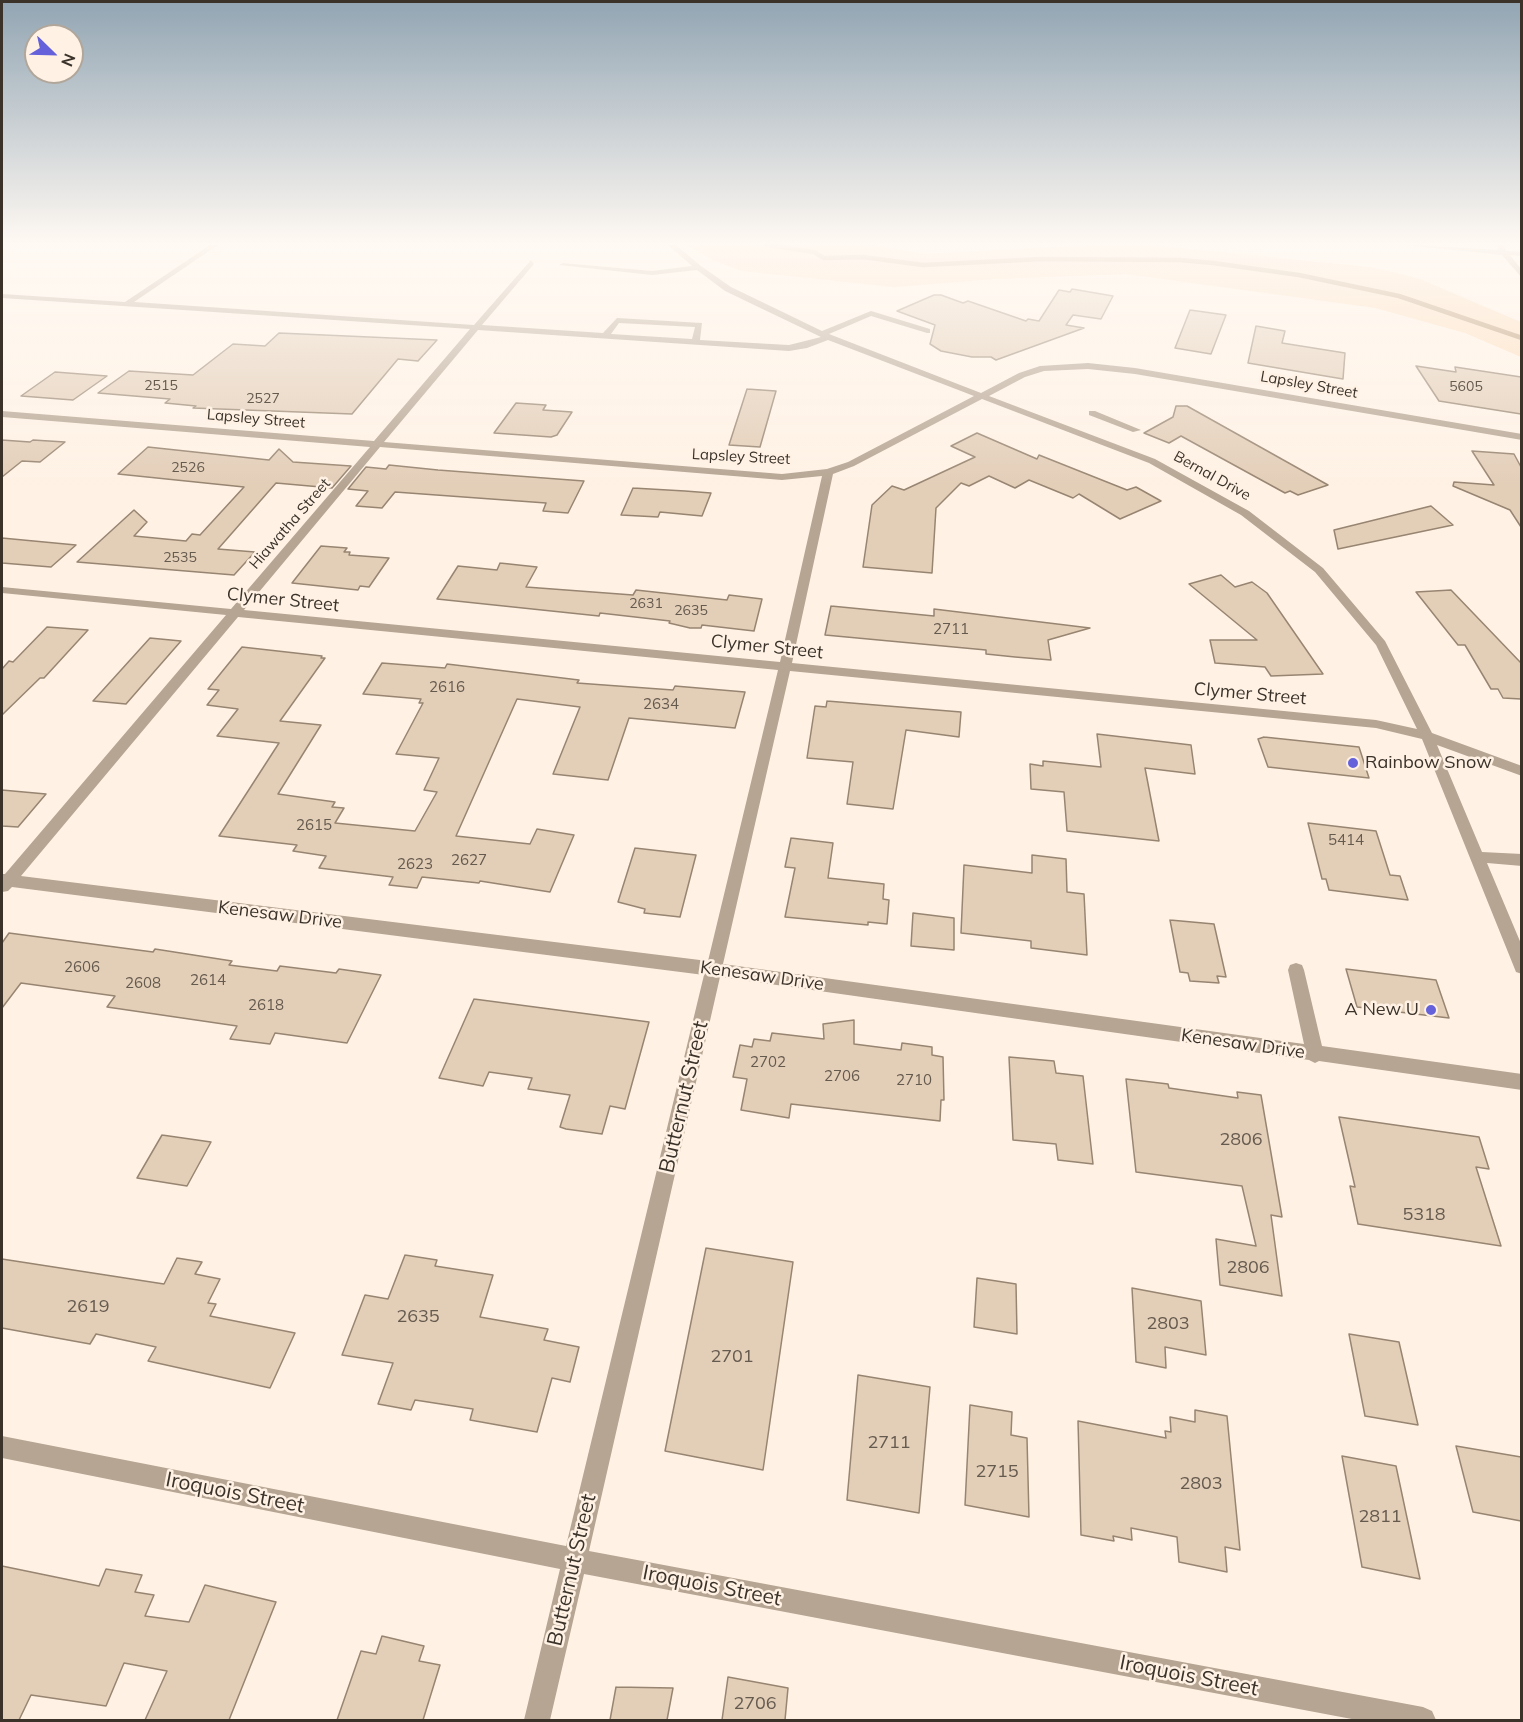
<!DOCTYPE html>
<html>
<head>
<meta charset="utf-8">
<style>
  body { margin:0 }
  #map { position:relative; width:1523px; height:1722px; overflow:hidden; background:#fff2e5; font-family:Mulish,sans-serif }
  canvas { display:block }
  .frame { position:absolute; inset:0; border:3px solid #3b332a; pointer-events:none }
  .north { position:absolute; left:24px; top:24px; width:60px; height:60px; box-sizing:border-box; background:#fff2e5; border:2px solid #b1a69a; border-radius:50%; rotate:113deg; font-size:16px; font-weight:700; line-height:24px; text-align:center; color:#3b332a }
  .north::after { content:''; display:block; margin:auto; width:21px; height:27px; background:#6461da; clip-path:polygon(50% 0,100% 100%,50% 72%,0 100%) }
</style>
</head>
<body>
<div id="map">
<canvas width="1523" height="1722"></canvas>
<div class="frame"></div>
<div class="north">N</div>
</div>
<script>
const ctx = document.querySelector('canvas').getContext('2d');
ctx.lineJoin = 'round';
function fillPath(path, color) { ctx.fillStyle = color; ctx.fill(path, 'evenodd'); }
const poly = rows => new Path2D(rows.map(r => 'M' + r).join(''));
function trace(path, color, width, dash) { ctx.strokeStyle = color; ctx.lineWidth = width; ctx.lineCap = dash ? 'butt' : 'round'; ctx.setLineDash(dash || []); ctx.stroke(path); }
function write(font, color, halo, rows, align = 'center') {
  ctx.font = font + ' Mulish,sans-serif'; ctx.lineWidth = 5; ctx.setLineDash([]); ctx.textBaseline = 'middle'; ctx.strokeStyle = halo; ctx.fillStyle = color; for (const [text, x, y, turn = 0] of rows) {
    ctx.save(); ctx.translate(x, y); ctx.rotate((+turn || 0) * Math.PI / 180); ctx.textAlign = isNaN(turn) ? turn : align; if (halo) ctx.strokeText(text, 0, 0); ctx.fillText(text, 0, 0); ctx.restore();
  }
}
fillPath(poly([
  [688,245,873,245,925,254,1090,245,1152,245,1370,267,1420,279,1521,322,1521,357,1465,333,1375,308,1126,274,995,279,894,287,742,271,712,260]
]), '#fcdcba');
trace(poly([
  [767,245,814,252,824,258,863,257,923,265,1042,259,1180,260,1213,263,1299,275,1399,296,1522,338]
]), '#b28e64', 4.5);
const building = poly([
  [1072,289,1113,296,1101,319,1073,315,1066,325,1084,328,996,360,991,357,972,357,941,351,930,344,935,325,897,311,934,295,941,295,963,303,968,301,1026,321,1028,319,1039,321,1059,290,1070,292,1072,289],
  [1190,310,1226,315,1211,354,1175,348,1190,310],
  [1256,326,1285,331,1282,343,1345,353,1343,379,1248,363,1256,326],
  [279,333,437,340,418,361,398,359,352,414,193,408,196,406,165,403,170,399,98,393,129,371,193,375,233,344,265,346,279,333],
  [1416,366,1456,372,1455,367,1521,377,1521,414,1439,401,1416,366],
  [55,372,107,376,73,400,21,396,55,372],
  [747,389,776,391,760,447,729,445,747,389],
  [516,403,546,405,543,410,572,412,557,435,551,437,494,433,516,403],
  [1176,406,1187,406,1328,485,1298,495,1290,491,1285,493,1181,436,1169,443,1144,433,1173,417,1176,406],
  [977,433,1037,459,1039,455,1127,490,1136,487,1161,501,1120,519,1079,494,1073,498,1029,480,1015,488,989,476,969,486,961,483,936,508,932,573,863,567,872,505,892,486,904,490,975,457,951,446,977,433],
  [2,440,30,442,33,440,65,442,40,462,22,461,2,477,2,440],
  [148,447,269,460,279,449,293,462,351,466,332,488,276,483,218,549,255,552,234,575,77,562,134,510,147,522,134,536,186,541,192,534,200,535,244,487,118,474,148,447],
  [1472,451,1514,454,1521,467,1521,527,1510,510,1453,486,1454,482,1494,485,1472,451],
  [389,465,438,470,584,481,568,513,543,511,546,503,395,492,382,508,356,506,368,491,348,489,366,467,386,469,389,465],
  [633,488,685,491,711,493,702,516,660,512,658,517,621,515,633,488],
  [1431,506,1453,525,1338,549,1334,530,1431,506],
  [2,538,76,545,51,567,2,563,2,538],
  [321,546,347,548,344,552,350,552,349,555,389,558,369,587,360,586,358,590,292,583,321,546],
  [500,563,537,567,526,587,633,595,636,590,727,600,729,595,762,599,754,631,702,625,701,628,690,628,669,623,670,621,600,613,599,616,437,599,458,566,497,570,500,563],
  [1221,575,1235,587,1252,582,1267,593,1323,674,1271,676,1265,667,1215,663,1210,640,1257,640,1189,584,1221,575],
  [1451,590,1521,663,1521,699,1503,698,1498,689,1491,689,1465,645,1458,645,1416,592,1451,590],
  [831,606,934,616,934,609,1090,628,1048,640,1051,660,1015,657,986,654,986,650,825,635,831,606],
  [47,627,88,630,44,678,40,678,2,715,2,669,9,661,13,662,47,627],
  [150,638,181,641,126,704,93,701,150,638],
  [242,647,322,656,321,658,325,658,280,721,321,725,278,794,335,802,332,807,344,808,335,823,415,831,437,792,424,790,439,758,396,754,423,703,419,703,421,699,363,694,382,663,445,668,447,664,472,667,579,680,577,683,673,690,675,686,745,692,735,728,629,718,608,780,553,774,580,707,517,699,456,836,530,844,537,829,574,835,550,892,480,881,479,883,422,877,417,888,389,885,393,877,319,868,326,856,293,851,297,845,219,836,279,743,217,736,238,709,207,705,219,690,208,689,242,647],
  [827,701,961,712,959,737,906,730,893,809,847,804,853,762,807,758,815,706,826,707,827,701],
  [1097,734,1191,745,1195,774,1145,768,1159,841,1067,831,1064,792,1031,789,1030,764,1043,766,1043,761,1101,767,1097,734],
  [1264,737,1359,747,1369,778,1268,767,1258,739,1264,737],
  [2,790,46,794,18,827,2,826,2,790],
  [1308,823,1376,831,1390,875,1400,876,1408,900,1329,890,1326,879,1322,879,1308,823],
  [791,838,833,843,828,878,884,884,883,899,889,900,887,924,868,922,868,925,785,917,795,868,785,867,791,838],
  [635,848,696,855,680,917,644,913,645,909,618,902,635,848],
  [1032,855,1066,859,1067,892,1084,894,1087,955,1031,948,1031,941,961,933,964,865,1032,873,1032,855],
  [913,913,954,918,954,950,911,946,913,913],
  [1170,920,1214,924,1226,977,1217,976,1219,983,1190,981,1188,973,1180,972,1170,920],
  [9,933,153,952,155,949,232,961,229,965,277,971,280,966,336,973,339,969,381,975,347,1043,275,1033,270,1044,230,1039,237,1026,107,1007,115,996,21,983,2,1008,2,943,9,933],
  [1346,969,1436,980,1449,1018,1357,1007,1346,969],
  [474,999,649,1022,625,1109,610,1106,602,1134,566,1129,560,1127,570,1095,528,1089,532,1078,489,1072,483,1086,439,1078,474,999],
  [854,1020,854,1044,901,1050,902,1043,932,1047,932,1055,943,1057,944,1100,941,1100,940,1121,791,1104,789,1118,741,1110,747,1079,733,1077,740,1045,752,1047,754,1039,770,1041,772,1033,824,1039,823,1024,854,1020],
  [1009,1057,1054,1061,1056,1073,1083,1076,1093,1164,1058,1160,1056,1144,1013,1140,1009,1057],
  [1126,1079,1168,1084,1169,1088,1238,1098,1237,1092,1261,1095,1282,1217,1271,1215,1282,1296,1220,1285,1216,1239,1256,1246,1242,1186,1136,1172,1126,1079],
  [1339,1117,1479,1137,1489,1169,1476,1167,1501,1246,1358,1224,1350,1186,1355,1187,1339,1117],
  [162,1135,211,1142,187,1186,137,1178,162,1135],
  [706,1248,793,1262,763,1470,665,1451,706,1248],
  [405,1255,437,1260,435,1266,493,1275,480,1317,548,1329,544,1340,579,1347,570,1382,552,1378,537,1432,470,1420,473,1409,415,1400,411,1410,378,1404,393,1363,342,1355,365,1295,388,1299,405,1255],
  [177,1258,202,1262,195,1274,220,1279,208,1303,216,1304,210,1316,295,1333,270,1388,148,1361,156,1347,96,1334,90,1344,2,1328,2,1259,164,1284,177,1258],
  [977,1278,1016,1284,1017,1334,974,1327,977,1278],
  [1132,1288,1201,1301,1206,1355,1165,1347,1166,1368,1136,1362,1132,1288],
  [1349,1334,1399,1342,1418,1425,1365,1416,1349,1334],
  [858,1375,930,1387,919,1513,847,1500,858,1375],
  [970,1405,1012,1412,1011,1435,1027,1438,1029,1517,965,1505,970,1405],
  [1195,1410,1227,1416,1240,1550,1225,1547,1227,1572,1179,1562,1177,1537,1131,1528,1132,1540,1113,1536,1114,1541,1081,1535,1078,1421,1166,1438,1165,1431,1171,1432,1170,1417,1195,1422,1195,1410],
  [1456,1446,1521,1457,1521,1521,1473,1512,1456,1446],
  [1342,1456,1396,1466,1420,1579,1362,1567,1342,1456],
  [2,1566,99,1586,106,1569,142,1575,135,1592,154,1595,145,1616,189,1622,205,1585,276,1602,229,1720,145,1720,167,1671,124,1663,106,1706,31,1695,19,1720,2,1720,2,1566],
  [382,1636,424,1646,419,1661,440,1665,423,1720,337,1720,361,1651,376,1654,382,1636],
  [728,1677,788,1688,785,1720,722,1720,728,1677],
  [616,1687,673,1688,667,1720,610,1720,616,1687]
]);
fillPath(building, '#e3ceb8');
trace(building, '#988571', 1.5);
fillPath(poly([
  [210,245,218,245,134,302,474,325,531,260,534,264,482,325,603,333,617,318,702,323,700,340,789,345,821,337,725,291,697,270,652,275,559,265,563,263,652,271,692,266,668,245,676,245,701,266,731,287,822,331,871,311,930,329,930,333,927,333,871,316,829,334,981,393,1019,373,1040,366,1088,363,1135,368,1522,434,1522,440,1135,374,1088,369,1044,371,1025,377,989,396,1155,459,1249,511,1323,568,1385,641,1432,733,1522,766,1522,776,1437,745,1482,852,1522,854,1522,866,1487,863,1522,946,1522,974,1516,972,1514,967,1422,739,1376,728,790,671,723,964,1304,1044,1288,970,1290,965,1296,963,1302,965,1304,970,1322,1046,1522,1074,1522,1090,1319,1061,1315,1063,1309,1060,720,977,589,1551,1423,1707,1432,1711,1436,1720,1357,1720,584,1574,550,1720,524,1720,560,1569,2,1458,2,1436,566,1546,704,975,12,887,8,891,2,892,2,874,5,874,226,615,2,593,2,587,231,609,370,447,2,417,2,411,374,441,470,329,2,298,2,294,125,302,210,245],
  [619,323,695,327,692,339,611,334,619,323],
  [478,330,789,351,807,348,828,340,974,396,848,462,827,469,782,474,384,442,478,330],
  [982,399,1149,463,1241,515,1315,572,1376,645,1417,729,1376,720,792,663,833,474,854,466,982,399],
  [380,447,782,480,822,476,780,662,244,610,380,447],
  [238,617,778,670,708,961,21,876,238,617],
  [1407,245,1499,250,1497,245,1503,245,1506,251,1522,252,1522,256,1510,255,1522,270,1522,278,1502,255,1407,245],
  [1089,411,1095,411,1141,430,1133,432,1089,415,1089,411]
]), '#b6a593');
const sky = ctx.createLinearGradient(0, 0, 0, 486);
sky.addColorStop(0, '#92a5b3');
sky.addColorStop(0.5, '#fff9f3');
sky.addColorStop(1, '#fff9f300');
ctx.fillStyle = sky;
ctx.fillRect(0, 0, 1523, 486);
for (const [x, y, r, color] of [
  [1353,763,6,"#6461da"],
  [1431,1010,6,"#6461da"]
]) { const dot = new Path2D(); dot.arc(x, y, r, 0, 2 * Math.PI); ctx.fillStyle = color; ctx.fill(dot); trace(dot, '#fff2e5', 2); }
write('14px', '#655a4e', null, [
  ["2515",161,386],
  ["5605",1466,387],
  ["2527",263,399],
  ["2526",188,468],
  ["2535",180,558],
  ["2631",646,604],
  ["2635",691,611]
]);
write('15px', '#3b332a', '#fff2e5', [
  ["Lapsley Street",1309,385,10],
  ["Lapsley Street",256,419,5],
  ["Lapsley Street",741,457,3],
  ["Bernal Drive",1212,476,29],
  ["Hiawatha Street",290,524,-49]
]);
write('15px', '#655a4e', null, [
  ["2711",951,629],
  ["2616",447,687],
  ["2634",661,704],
  ["2615",314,825],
  ["5414",1346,840],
  ["2627",469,860],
  ["2623",415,864],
  ["2606",82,967],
  ["2614",208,980],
  ["2608",143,983],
  ["2618",266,1005],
  ["2702",768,1062],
  ["2706",842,1076],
  ["2710",914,1080]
]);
write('18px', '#3b332a', '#fff2e5', [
  ["Clymer Street",283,600,6],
  ["Clymer Street",767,647,6],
  ["Clymer Street",1250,694,5],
  ["Kenesaw Drive",280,915,7],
  ["Kenesaw Drive",762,976,8],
  ["Kenesaw Drive",1243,1044,8]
]);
write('18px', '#3b332a', '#fff2e5', [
  ["Rainbow Snow",1365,763],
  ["A New U",1419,1010,"right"]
], 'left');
write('18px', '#655a4e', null, [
  ["2806",1241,1140],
  ["5318",1424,1215],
  ["2806",1248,1268],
  ["2619",88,1307],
  ["2635",418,1317],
  ["2803",1168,1324],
  ["2701",732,1357],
  ["2711",889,1443],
  ["2715",997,1472],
  ["2803",1201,1484],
  ["2811",1380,1517],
  ["2706",755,1704]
]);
write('21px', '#3b332a', '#fff2e5', [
  ["Butternut Street",684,1097,-77],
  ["Iroquois Street",235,1493,11],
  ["Butternut Street",572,1570,-77],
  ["Iroquois Street",712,1586,11],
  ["Iroquois Street",1189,1676,11]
]);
</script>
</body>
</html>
